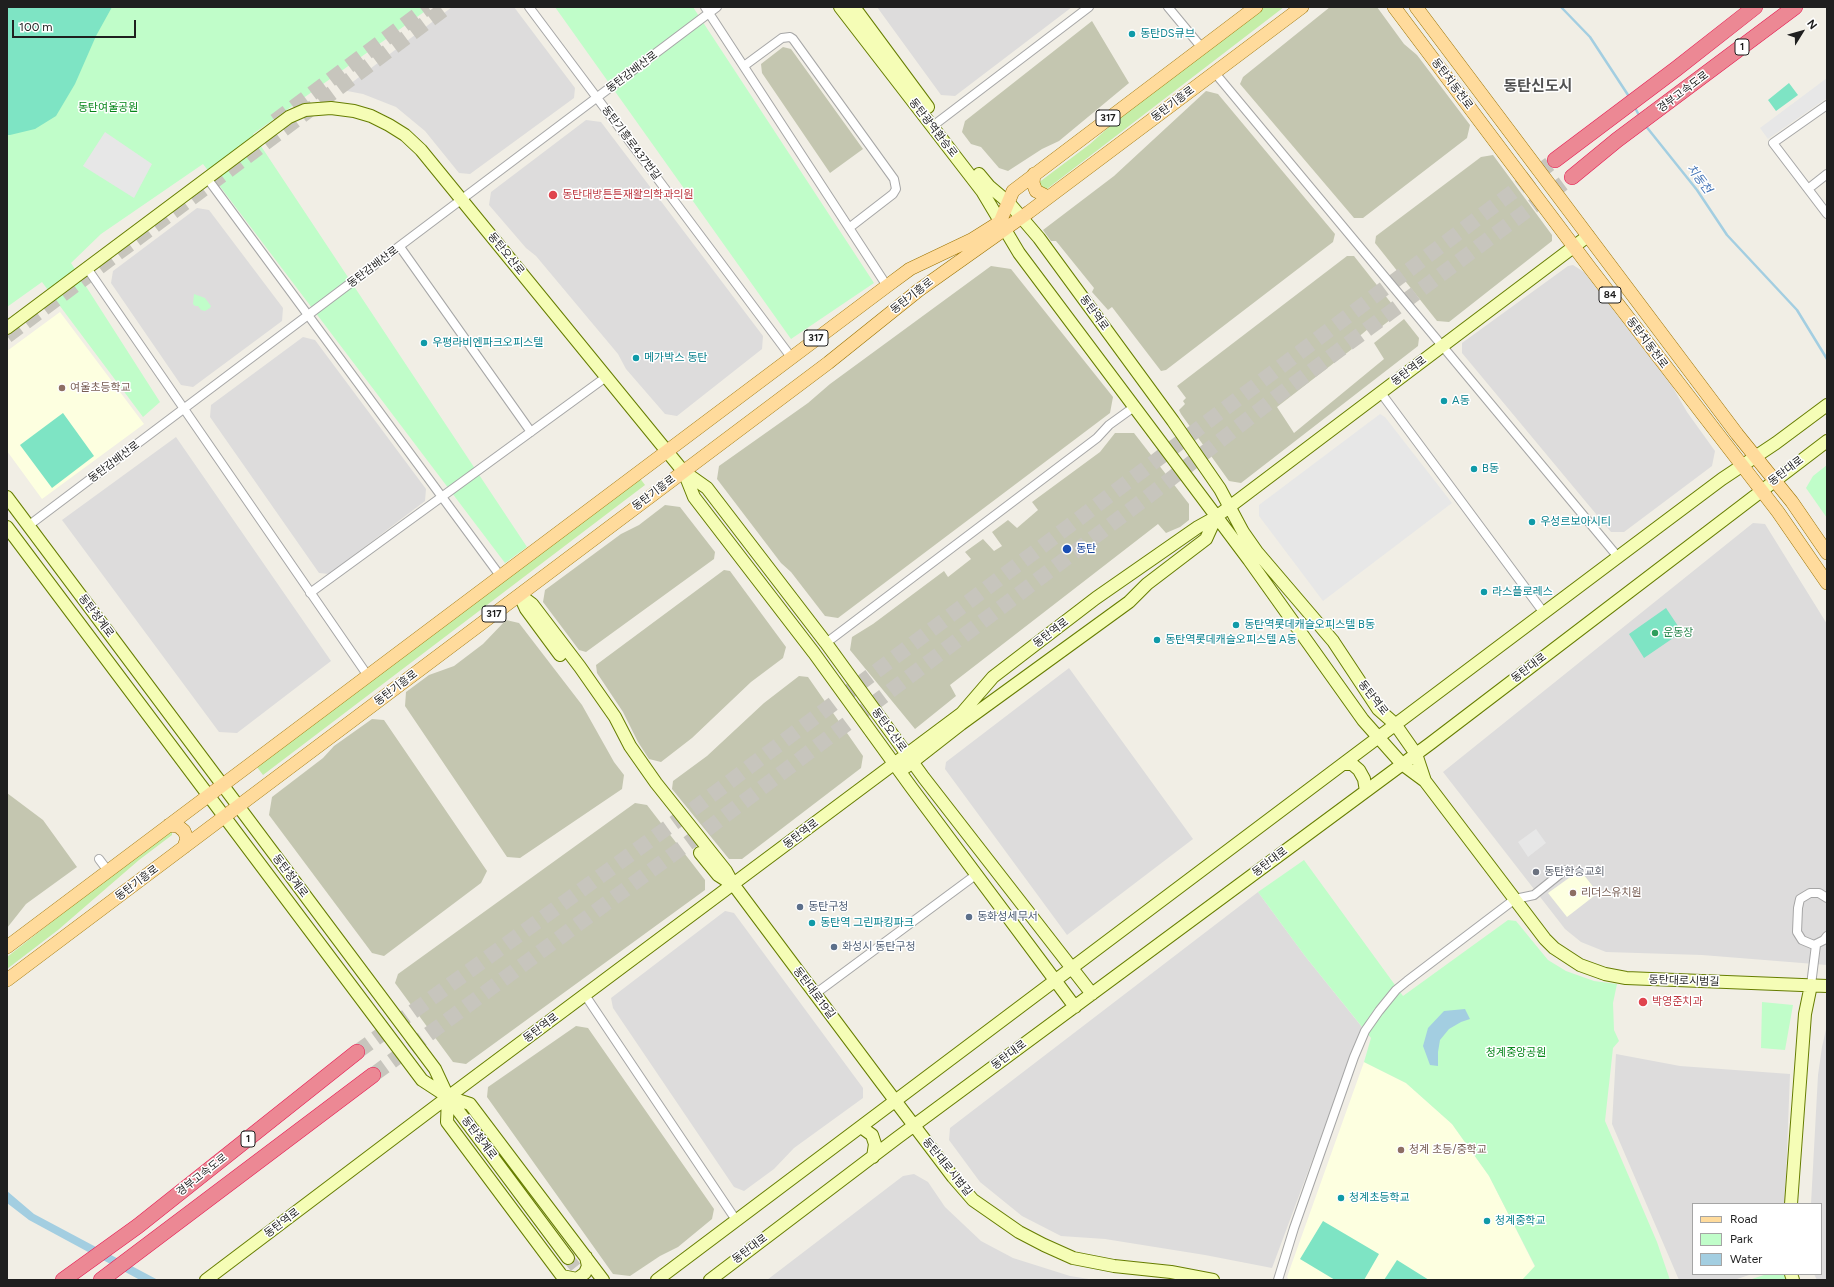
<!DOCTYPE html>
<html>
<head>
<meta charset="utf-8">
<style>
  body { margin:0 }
  #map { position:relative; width:1834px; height:1287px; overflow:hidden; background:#f1eee5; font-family:Figtree,sans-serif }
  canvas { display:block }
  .frame { position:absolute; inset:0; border:8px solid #1f1f1f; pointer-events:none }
  .legend { position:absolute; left:1692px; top:1203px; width:130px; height:72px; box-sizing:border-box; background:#fff; border:1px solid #a5a5a5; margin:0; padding:5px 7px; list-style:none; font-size:12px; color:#1f1f1f }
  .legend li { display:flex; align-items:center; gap:8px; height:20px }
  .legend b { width:20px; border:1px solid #a5a5a5 }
  .north { position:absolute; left:1782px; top:12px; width:40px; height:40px; -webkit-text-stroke:3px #fff; paint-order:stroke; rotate:53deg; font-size:11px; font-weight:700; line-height:16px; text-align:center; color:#1f1f1f }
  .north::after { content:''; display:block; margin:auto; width:14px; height:18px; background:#1f1f1f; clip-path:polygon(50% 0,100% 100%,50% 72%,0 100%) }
  .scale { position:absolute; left:12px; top:20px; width:124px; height:18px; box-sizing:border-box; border:2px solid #1f1f1f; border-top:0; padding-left:5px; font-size:12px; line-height:14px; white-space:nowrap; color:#1f1f1f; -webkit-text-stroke:3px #fff; paint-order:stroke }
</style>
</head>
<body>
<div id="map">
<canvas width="1834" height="1287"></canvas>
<div class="frame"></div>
<ul class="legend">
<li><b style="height:5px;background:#ffdb9c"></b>Road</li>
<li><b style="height:11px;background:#c0fdc9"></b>Park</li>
<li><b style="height:11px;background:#a3cee1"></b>Water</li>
</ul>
<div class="north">N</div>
<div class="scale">100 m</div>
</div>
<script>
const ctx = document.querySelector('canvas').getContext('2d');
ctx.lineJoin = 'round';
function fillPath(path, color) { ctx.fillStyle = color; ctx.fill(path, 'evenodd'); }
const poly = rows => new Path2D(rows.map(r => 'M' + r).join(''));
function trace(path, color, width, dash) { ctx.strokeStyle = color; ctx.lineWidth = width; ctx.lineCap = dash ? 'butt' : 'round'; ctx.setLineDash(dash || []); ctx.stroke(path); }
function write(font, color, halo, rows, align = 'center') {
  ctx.font = font + ' Figtree,"Noto Sans KR",sans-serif'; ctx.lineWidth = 3; ctx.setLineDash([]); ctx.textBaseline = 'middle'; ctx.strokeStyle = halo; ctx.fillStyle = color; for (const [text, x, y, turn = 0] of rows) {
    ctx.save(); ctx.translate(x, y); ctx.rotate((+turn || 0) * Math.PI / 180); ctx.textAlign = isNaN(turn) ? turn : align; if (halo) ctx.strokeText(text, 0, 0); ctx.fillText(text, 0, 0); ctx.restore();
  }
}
fillPath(poly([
  [452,7,514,7,575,88,574,98,470,174,459,173,425,131,396,107,363,94,342,90],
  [877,7,1072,7,955,96,941,95],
  [586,120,601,122,763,336,762,349,677,416,665,414,626,369,618,354,536,256,526,248,489,205,491,192],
  [197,208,209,210,283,308,282,321,193,387,181,385,111,283,113,271],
  [1573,265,1584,272,1672,386,1687,412,1715,451,1712,466,1624,532,1611,532,1462,353,1462,343,1568,266],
  [303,337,315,340,426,489,425,501,329,574,319,573,210,417,211,405],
  [176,437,331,661,237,733,219,732,62,520],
  [1753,523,1765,524,1827,624,1827,965,1702,955,1606,952,1581,942,1565,929,1443,772],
  [1069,668,1193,839,1067,935,945,769,946,762],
  [1258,892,1305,956,1362,1027,1272,1268,1205,1255,1105,1239,1061,1236,1022,1216,980,1182,949,1140,950,1128],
  [725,911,734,913,863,1088,863,1098,794,1148,774,1169,744,1191,734,1187,613,1008,611,998],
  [1827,1025,1827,1280,1817,1280,1814,1274,1821,1274,1821,1204,1811,1204,1818,1075,1822,1047],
  [1616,1054,1680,1066,1790,1074,1785,1204,1693,1204,1693,1274,1752,1274,1734,1280,1679,1280,1612,1124],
  [914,1174,928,1182,945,1207,981,1241,1013,1258,1070,1276,1095,1280,767,1280,903,1176]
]), '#dddcdc');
fillPath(poly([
  [60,312,144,424,42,499,7,451,7,351],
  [1580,870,1598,893,1567,917,1548,893],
  [1364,1062,1406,1083,1452,1124,1489,1176,1535,1267,1522,1280,1289,1280,1287,1277]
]), '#fdffe0');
fillPath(poly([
  [1330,7,1377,7,1404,44,1417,55,1470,125,1467,138,1363,218,1354,218,1240,84,1243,77],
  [1092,21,1129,83,1059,141,1042,149,1008,171,999,168,981,147,971,144,962,132,965,121],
  [783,47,791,49,863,149,830,173,762,73,761,64],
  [1206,91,1218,94,1335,234,1333,242,1166,370,1161,371,1112,307,1108,310,1092,292,1094,288,1056,241,1051,241,1043,230,1114,176],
  [1493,155,1552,235,1552,241,1449,322,1437,321,1375,243,1376,236,1481,157],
  [1347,256,1354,256,1399,313,1372,334,1368,329,1350,344,1352,349,1277,407,1294,433,1384,359,1374,343,1404,319,1419,338,1418,346,1241,483,1229,481,1181,414,1179,410,1185,404,1183,401,1186,398,1177,386],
  [991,266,1011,269,1113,397,1110,413,838,618,825,616,791,572,781,563,717,479,719,466,808,403,830,384],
  [1115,433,1134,433,1189,504,1189,520,1180,527,1166,533,1158,524,950,685,956,696,915,729,850,650,852,637,873,624,944,571,948,577,971,559,965,552,983,539,994,551,1002,546,992,532,1008,520,1017,528,1038,510,1032,502,1100,452],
  [665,505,680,507,715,552,714,559,586,652,579,650,543,602,545,590,621,534,639,525],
  [724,570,730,571,786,647,783,658,751,682,692,738,661,762,649,759,638,742,623,712,597,673,596,665],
  [506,620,519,623,582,705,614,762,624,775,622,789,520,858,507,857,405,706,406,692,429,675,454,666,483,644],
  [799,676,808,677,863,756,861,768,742,859,729,859,672,789,673,781,707,756,764,703],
  [372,719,384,720,487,871,481,883,384,956,372,953,269,815,272,797,323,758,334,746],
  [7,793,43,820,77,867,26,904,7,928],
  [635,803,647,805,705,880,705,890,466,1064,453,1062,395,983,398,974],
  [576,1026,588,1028,714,1209,712,1219,678,1247,660,1256,630,1276,613,1274,487,1097,488,1087]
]), '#c4c6b0');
fillPath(poly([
  [1262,7,1284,7,1043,192,1038,183,1090,144,1139,100],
  [639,477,645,485,263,775,257,767],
  [169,830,172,832,172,835,139,860,58,930,7,969,7,957]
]), '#c5eea8');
fillPath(poly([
  [7,7,431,7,253,134,527,547,505,563,203,164,101,234,71,263,160,402,143,417,42,282,7,307],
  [555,7,693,7,874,283,791,339],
  [194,294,205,298,211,306,210,308,205,311,201,310,198,306,195,306,193,304],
  [1827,465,1827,518,1806,488,1813,476],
  [1304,860,1403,996,1508,920,1516,921,1548,960,1566,971,1594,981,1617,984,1613,1003,1614,1030,1619,1041,1613,1048,1605,1121,1657,1242,1670,1280,1522,1280,1535,1266,1489,1176,1452,1124,1406,1083,1364,1062,1371,1038,1305,956,1258,892],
  [1762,1002,1793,1005,1785,1050,1761,1048],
  [1767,1274,1784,1274,1786,1280,1749,1280]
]), '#c0fdc9');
fillPath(poly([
  [7,7,112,7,96,36,75,84,56,116,35,129,10,135,7,135],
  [1789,83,1798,95,1776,111,1768,100],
  [63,413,94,456,52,488,20,445],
  [1666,608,1682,632,1644,658,1629,634],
  [1323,1221,1379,1254,1364,1280,1335,1280,1300,1259],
  [1397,1260,1429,1280,1384,1280]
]), '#7ee4c4');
fillPath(poly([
  [1827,78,1827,98,1768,139,1760,128],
  [105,132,152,164,134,198,83,166],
  [1380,414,1385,417,1452,503,1323,601,1259,516,1259,505],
  [1536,829,1546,843,1528,857,1518,842]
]), '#e7e7e7');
fillPath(poly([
  [1465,1009,1470,1019,1461,1022,1449,1029,1440,1040,1438,1052,1438,1066,1430,1065,1423,1046,1428,1028,1444,1011],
  [7,1191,34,1214,158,1280,140,1280,29,1220,7,1203]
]), '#a3cee1');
trace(poly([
  [1561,7,1590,37,1630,98],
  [1634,106,1640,117],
  [1645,125,1697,190,1727,235,1797,310,1827,359]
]), '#a3cee1', 2.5);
trace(poly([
  [568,1258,586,1280]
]), '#c7c5bd', 12, [12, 6]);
trace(poly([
  [275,121,428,7],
  [7,336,447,7],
  [357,1052,696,807,1555,160],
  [373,1075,706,830,1150,495,1275,398,1572,177]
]), '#c7c5bd', 15, [15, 8]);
const street = poly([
  [529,7,791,357],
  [705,7,887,286],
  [1168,7,1202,48],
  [744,66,782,38,790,37,793,39,894,179,896,189,893,194,849,228],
  [1215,73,1618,557],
  [1827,105,1773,143,1827,214],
  [938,122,1089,7],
  [207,178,501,577],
  [1808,189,1827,174],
  [400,247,531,432],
  [87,268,368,676],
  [1381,393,1544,613],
  [28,526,717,7],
  [310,593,606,377],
  [826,643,1097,438,1109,425,1134,407],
  [99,859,108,871],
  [1827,898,1819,893,1810,893,1800,899,1798,908,1797,932,1802,940,1814,945,1824,940,1827,936],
  [1811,985,1816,945],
  [815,994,977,874],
  [585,995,736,1220],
  [1278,1280,1294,1228,1354,1057,1365,1031,1379,1011,1396,990,1407,981,1515,899,1534,895,1565,870]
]);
const secondary = poly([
  [840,7,982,191,1019,253,1249,560,1363,720,1402,764,1425,781,1545,939,1554,948,1580,965,1605,974,1626,978,1827,986],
  [854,7,928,107],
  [979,174,989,186,1009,203,1039,238,1173,421,1220,489,1243,532,1257,552,1333,641,1378,709,1395,724,1416,754,1425,781],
  [7,328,289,117,305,110,331,108,354,111,371,116,389,125,405,135,421,150,683,471,707,488,826,643,924,778,1092,994],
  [684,472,694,497,814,653,911,787,1075,1007],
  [7,497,435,1069,448,1097,568,1258],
  [7,527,422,1080,448,1097,470,1104,603,1280],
  [520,595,532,604,580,667,615,717,630,746,656,783,726,871,733,884,881,1082,953,1177,973,1200,1019,1232,1044,1245,1073,1258,1114,1266,1171,1272,1213,1280],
  [520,596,526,609,560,655],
  [1344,764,1352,764,1359,770,1364,779,1366,791],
  [906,767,961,724,1129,602,1147,584,1206,539,1216,517],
  [700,853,718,875,732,884],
  [448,1097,447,1122,565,1280],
  [861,1127,872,1135,875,1144,873,1157],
  [1791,1204,1805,1014,1811,985],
  [1791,1274,1793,1280],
  [562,1276,577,1279,585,1273,588,1266,586,1257],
  [206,1280,448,1097,962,713,993,677,1096,598,1198,527,1216,517,1588,236],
  [657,1280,1618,557,1722,479,1776,443,1827,405],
  [710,1280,897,1138,1431,743,1827,441]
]);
const primary = poly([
  [1394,7,1590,268,1778,512,1827,583],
  [1416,7,1737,434,1792,502,1827,553],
  [1034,174,1033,183,1036,191,1048,197],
  [169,825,178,826,184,831,187,838,184,847],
  [7,947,887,286,910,269,973,239,1000,222,1013,191,1256,7],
  [7,980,828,363,919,290,1029,212,1302,7]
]);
const highway = poly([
  [1555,160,1676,69,1755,7],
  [1572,177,1617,140,1795,7],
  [63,1280,138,1226,357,1052],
  [101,1280,373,1075]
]);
trace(street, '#a6a6a6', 10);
trace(secondary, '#667d00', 14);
trace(primary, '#9b7300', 14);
trace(highway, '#e61b52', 16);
trace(street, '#fff', 8);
trace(secondary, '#f5fdb6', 12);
trace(primary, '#ffdb9c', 13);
trace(highway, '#ec8894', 15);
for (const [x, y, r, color] of [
  [1132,34,4,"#0f9aa8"],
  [553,195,5,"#e0444e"],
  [424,343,4,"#0f9aa8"],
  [636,358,4,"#0f9aa8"],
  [62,388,4,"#8d6e63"],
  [1444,401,4,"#0f9aa8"],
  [1474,469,4,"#0f9aa8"],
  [1532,522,4,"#0f9aa8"],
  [1067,549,5,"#1a4fb4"],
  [1484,592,4,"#0f9aa8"],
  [1236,625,4,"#0f9aa8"],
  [1655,633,4,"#2e9e5b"],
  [1157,640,4,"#0f9aa8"],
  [1536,872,4,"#6b7280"],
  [1573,893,4,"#8d6e63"],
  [800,907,4,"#5c6f8a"],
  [969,917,4,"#5c6f8a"],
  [812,923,4,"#0f9aa8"],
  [834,947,4,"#5c6f8a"],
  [1643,1002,5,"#e0444e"],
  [1401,1150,4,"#8d6e63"],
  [1341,1198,4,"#0f9aa8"],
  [1487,1221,4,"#0f9aa8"]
]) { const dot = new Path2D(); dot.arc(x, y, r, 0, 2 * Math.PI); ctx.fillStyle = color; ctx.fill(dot); trace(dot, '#fff', 1.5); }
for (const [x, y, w] of [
  [1742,47,14],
  [1108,118,24],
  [1610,295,22],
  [816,338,24],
  [494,614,24],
  [248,1139,14]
]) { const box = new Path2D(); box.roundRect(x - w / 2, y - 8, w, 16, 3); ctx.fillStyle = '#fff'; ctx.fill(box); trace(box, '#1f1f1f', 1); }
write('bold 10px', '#1f1f1f', null, [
  ["1",1742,47],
  ["317",1108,118],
  ["84",1610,295],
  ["317",816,338],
  ["317",494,614],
  ["1",248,1139]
]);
write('11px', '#0d838f', '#fff', [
  ["동탄DS큐브",1140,34],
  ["우평라비엔파크오피스텔",432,343],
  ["메가박스 동탄",644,358],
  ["A동",1452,401],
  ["B동",1482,469],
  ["우성르보아시티",1540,522],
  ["라스플로레스",1492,592],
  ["동탄역롯데캐슬오피스텔 B동",1244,625],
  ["동탄역롯데캐슬오피스텔 A동",1165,640],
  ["동탄역 그린파킹파크",820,923],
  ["청계초등학교",1349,1198],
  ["청계중학교",1495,1221]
], 'left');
write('11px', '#1f1f1f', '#fff', [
  ["동탄감배산로",632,72,-37],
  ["동탄치동천로",1452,84,53],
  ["경부고속도로",1683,92,-37],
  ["동탄기흥로",1173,104,-37],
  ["동탄광역환승로",933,128,52],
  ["동탄기흥로437번길",631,143,53],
  ["동탄오산로",506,254,51],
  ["동탄감배산로",373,267,-37],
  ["동탄기흥로",912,296,-38],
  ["동탄역로",1094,313,54],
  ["동탄치동천로",1647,343,53],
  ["동탄역로",1409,371,-37],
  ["동탄감배산로",114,462,-37],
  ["동탄대로",1786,471,-37],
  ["동탄기흥로",654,493,-37],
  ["동탄청계로",96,616,53],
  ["동탄역로",1051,633,-37],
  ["동탄대로",1529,668,-37],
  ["동탄기흥로",396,688,-37],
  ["동탄역로",1373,698,52],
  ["동탄오산로",889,730,54],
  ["동탄역로",801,834,-37],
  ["동탄대로",1270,862,-37],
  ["동탄청계로",290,876,53],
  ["동탄기흥로",137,883,-37],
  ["동탄대로시범길",1684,981,2],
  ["동탄대로19길",814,993,53],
  ["동탄역로",541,1028,-37],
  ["동탄대로",1009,1055,-37],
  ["동탄청계로",479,1138,53],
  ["동탄대로시범길",947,1167,51],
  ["경부고속도로",202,1175,-38],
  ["동탄역로",282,1223,-37],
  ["동탄대로",750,1249,-37]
]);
write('11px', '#058619', '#fff', [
  ["동탄여울공원",108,108],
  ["청계중앙공원",1516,1053]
]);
write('11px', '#be3a42', '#fff', [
  ["동탄대방튼튼재활의학과의원",562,195],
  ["박영준치과",1652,1002]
], 'left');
write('11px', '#785e54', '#fff', [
  ["여울초등학교",70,388],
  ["리더스유치원",1581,893],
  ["청계 초등/중학교",1409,1150]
], 'left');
write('11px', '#164399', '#fff', [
  ["동탄",1076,549]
], 'left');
write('11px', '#27864d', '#fff', [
  ["운동장",1663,633]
], 'left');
write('11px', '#5b616d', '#fff', [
  ["동탄한승교회",1544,872]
], 'left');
write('11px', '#4e5e75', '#fff', [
  ["동탄구청",808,907],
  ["동화성세무서",977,917],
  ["화성시 동탄구청",842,947]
], 'left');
write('italic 12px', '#4575b6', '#fff', [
  ["치동천",1699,179,53]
]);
write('bold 15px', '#525252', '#fff', [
  ["동탄신도시",1538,87]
]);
</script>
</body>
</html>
